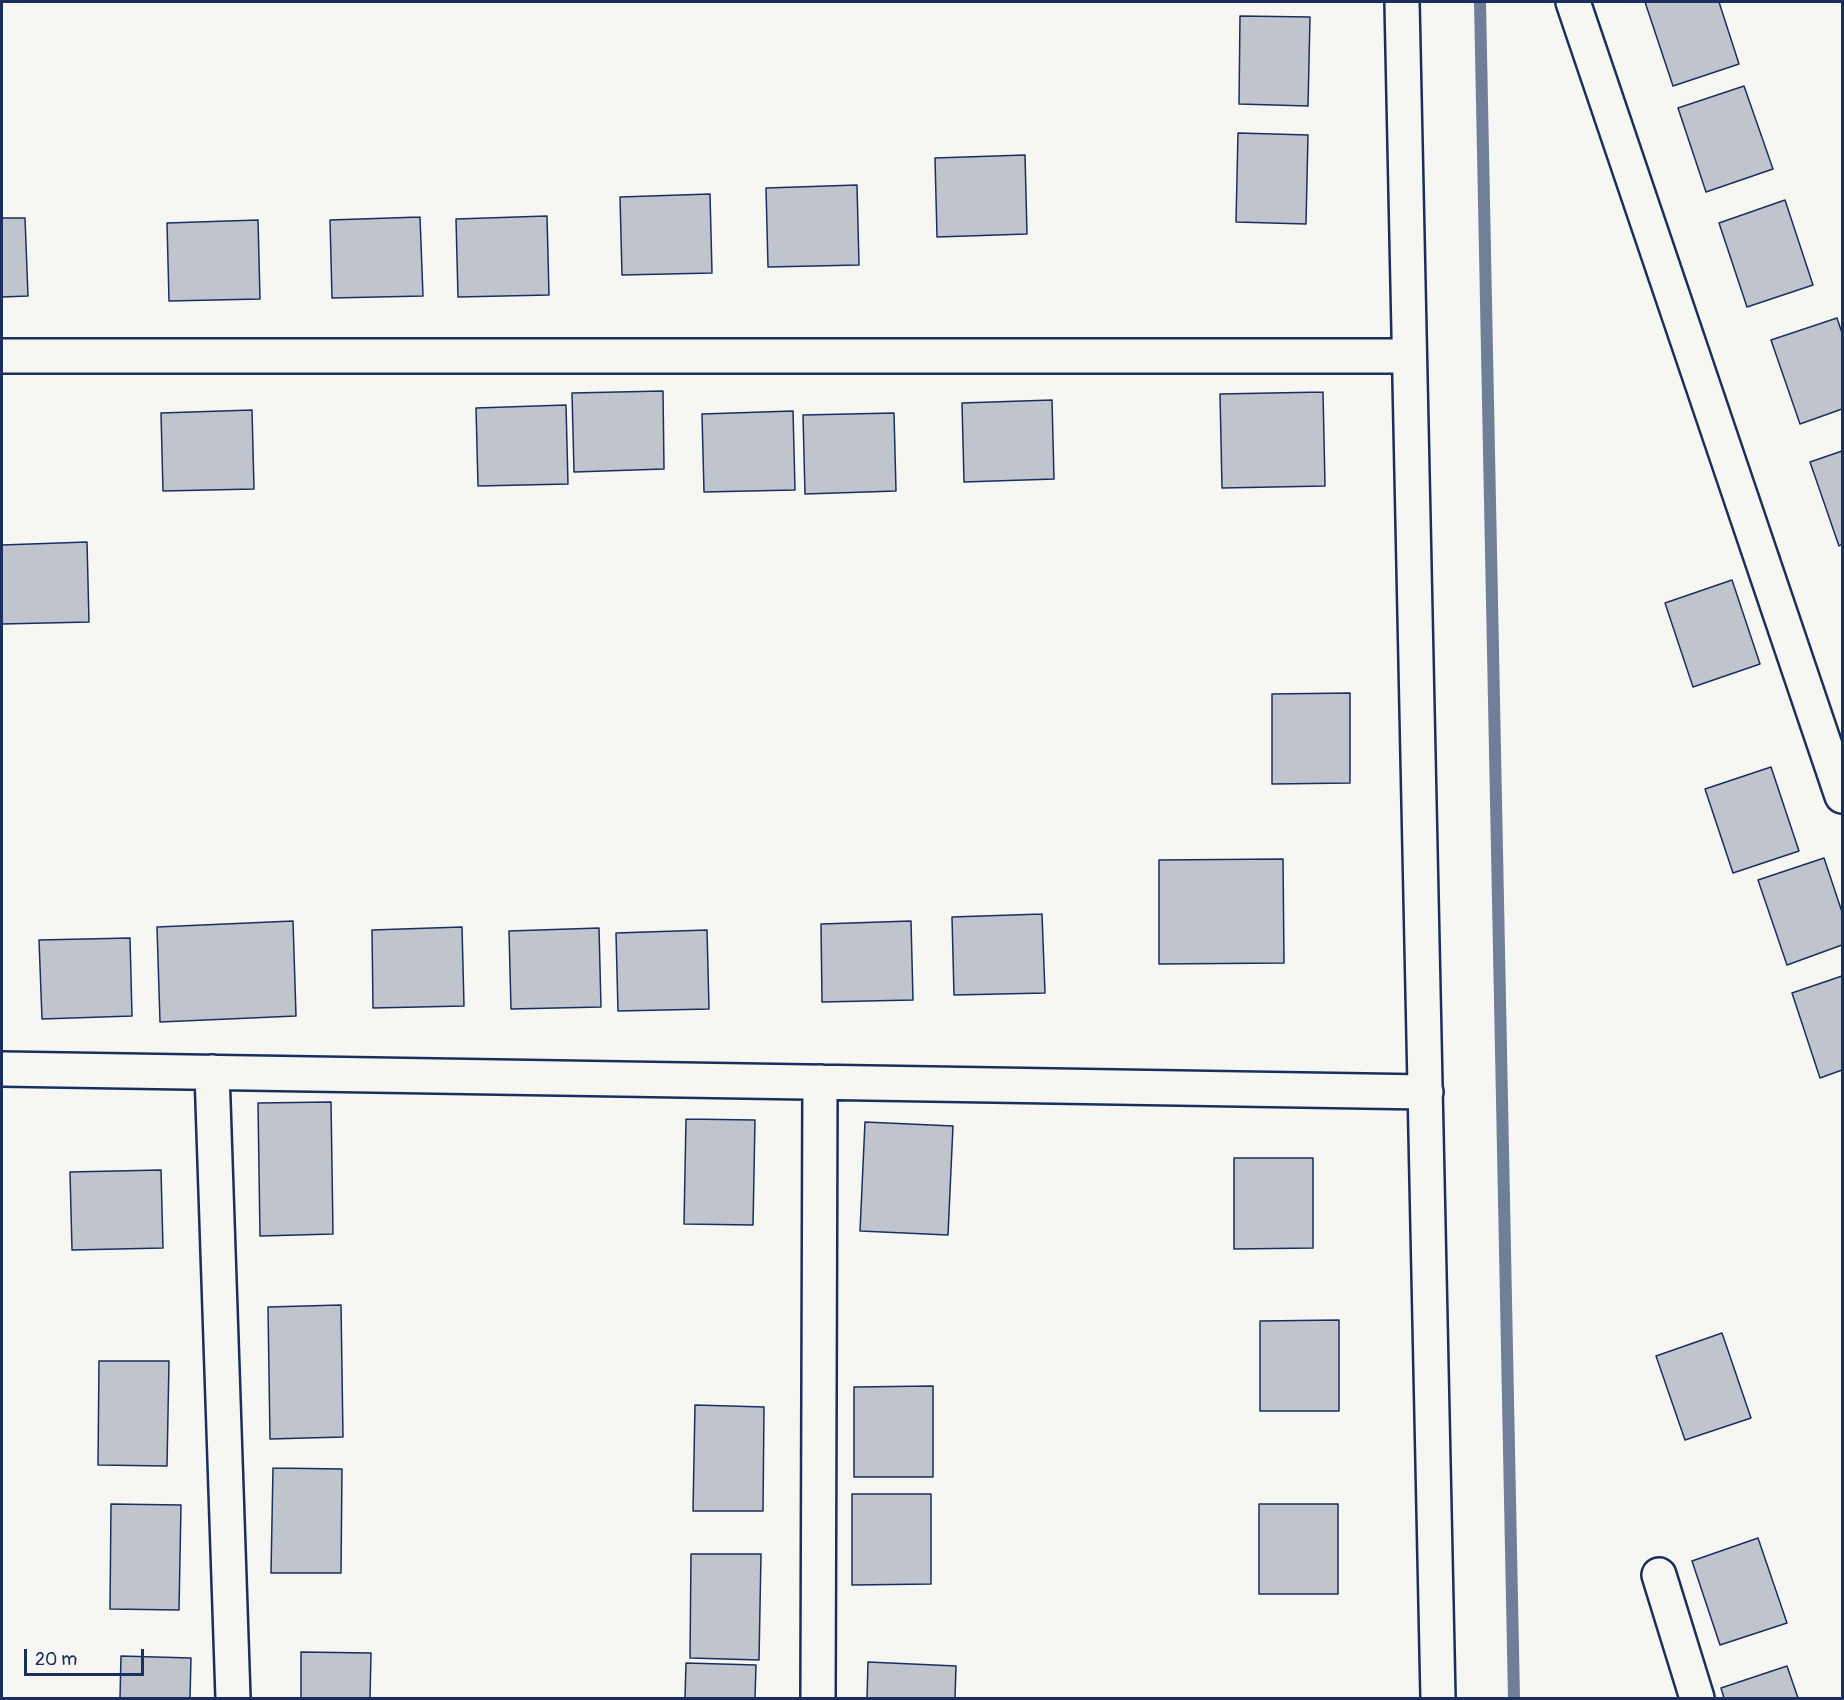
<!DOCTYPE html>
<html>
<head>
<meta charset="utf-8">
<style>
  body { margin:0 }
  #map { position:relative; width:1844px; height:1700px; overflow:hidden; background:#f6f6f2; font-family:Pangolin,sans-serif }
  canvas { display:block }
  .frame { position:absolute; inset:0; border:3px solid #1b2f5e; pointer-events:none }
  .scale { position:absolute; left:24px; top:1649px; width:120px; height:27px; box-sizing:border-box; border:3px solid #1b2f5e; border-top:0; padding-left:8px; font-size:18px; line-height:21px; white-space:nowrap; color:#1b2f5e; -webkit-text-stroke:4px #f6f6f2; paint-order:stroke }
</style>
</head>
<body>
<div id="map">
<canvas width="1844" height="1700"></canvas>
<div class="frame"></div>
<div class="scale">20 m</div>
</div>
<script>
const ctx = document.querySelector('canvas').getContext('2d');
ctx.lineJoin = 'round';
const poly = rows => new Path2D(rows.map(r => 'M' + r).join(''));
function trace(path, color, width, dash) { ctx.strokeStyle = color; ctx.lineWidth = width; ctx.lineCap = dash ? 'butt' : 'round'; ctx.setLineDash(dash || []); ctx.stroke(path); }
function fillPath(path, color) { ctx.fillStyle = color; ctx.fill(path, 'evenodd'); }
trace(poly([
  [1480,2,1514,1698]
]), '#717e99', 12);
const building = poly([
  [1645,2,1719,2,1739,64,1673,86,1645,2],
  [1240,16,1310,17,1308,106,1239,104,1240,16],
  [1744,86,1773,169,1706,192,1678,108,1744,86],
  [1238,133,1308,135,1306,224,1236,222,1238,133],
  [1025,155,1027,234,937,237,935,158,1025,155],
  [857,185,859,265,768,267,766,188,857,185],
  [710,194,712,273,622,275,620,197,710,194],
  [1785,200,1813,285,1747,307,1719,223,1785,200],
  [547,216,549,295,458,297,456,219,547,216],
  [420,217,423,296,332,298,330,220,420,217],
  [2,218,25,218,28,296,2,297,2,218],
  [258,220,260,299,169,301,167,223,258,220],
  [1837,318,1842,333,1842,409,1800,424,1771,340,1837,318],
  [663,391,664,469,574,472,572,393,663,391],
  [1323,392,1325,486,1222,488,1220,394,1323,392],
  [1052,400,1054,479,964,482,962,403,1052,400],
  [566,405,568,484,478,486,476,408,566,405],
  [252,410,254,489,163,491,161,413,252,410],
  [793,411,795,490,704,492,702,414,793,411],
  [894,413,896,491,805,494,803,415,894,413],
  [1842,451,1842,544,1839,546,1810,462,1842,451],
  [87,542,89,622,2,624,2,545,87,542],
  [1732,580,1760,664,1693,687,1665,603,1732,580],
  [1350,693,1350,783,1272,784,1272,694,1350,693],
  [1771,767,1799,851,1733,873,1705,789,1771,767],
  [1824,858,1842,912,1842,945,1787,965,1758,880,1824,858],
  [1283,859,1284,963,1159,964,1159,860,1283,859],
  [1042,914,1045,993,954,995,952,917,1042,914],
  [293,921,296,1016,160,1022,157,927,293,921],
  [911,921,913,1000,822,1002,821,924,911,921],
  [462,927,464,1006,373,1008,372,930,462,927],
  [599,928,601,1007,511,1009,509,931,599,928],
  [707,930,709,1009,618,1011,616,933,707,930],
  [130,938,132,1016,42,1019,39,940,130,938],
  [1842,976,1842,1070,1820,1078,1792,993,1842,976],
  [331,1102,333,1234,260,1236,258,1103,331,1102],
  [686,1119,755,1120,753,1225,684,1224,686,1119],
  [865,1122,953,1126,948,1235,860,1231,865,1122],
  [1234,1158,1313,1158,1313,1248,1234,1249,1234,1158],
  [161,1170,163,1248,72,1250,70,1172,161,1170],
  [341,1305,343,1437,270,1439,268,1307,341,1305],
  [1339,1320,1339,1411,1260,1411,1260,1321,1339,1320],
  [1722,1333,1751,1418,1685,1440,1656,1356,1722,1333],
  [99,1361,169,1361,167,1466,98,1465,99,1361],
  [933,1386,933,1477,854,1477,854,1387,933,1386],
  [695,1405,764,1407,763,1511,693,1511,695,1405],
  [273,1468,342,1469,341,1573,271,1573,273,1468],
  [852,1494,931,1494,931,1584,852,1585,852,1494],
  [111,1504,181,1505,179,1610,110,1609,111,1504],
  [1259,1504,1338,1504,1338,1594,1259,1594,1259,1504],
  [1758,1538,1787,1623,1720,1645,1692,1561,1758,1538],
  [691,1554,761,1554,759,1660,690,1658,691,1554],
  [301,1652,371,1653,370,1698,301,1698,301,1652],
  [121,1656,191,1658,190,1698,120,1698,121,1656],
  [868,1662,956,1666,955,1698,867,1698,868,1662],
  [686,1663,756,1665,755,1698,685,1698,686,1663],
  [1787,1666,1798,1698,1724,1698,1721,1688,1787,1666]
]);
fillPath(building, '#c0c4cd');
trace(building, '#1b2f5e', 1.5);
const street = poly([
  [1402,2,1438,1698],
  [1573,2,1842,796],
  [2,356,1409,356],
  [2,1069,1426,1092],
  [212,1072,233,1698],
  [1659,1575,1697,1698],
  [818,1698,820,1082]
]);
trace(street, '#1b2f5e', 38);
trace(street, '#f6f6f2', 33);
</script>
</body>
</html>
